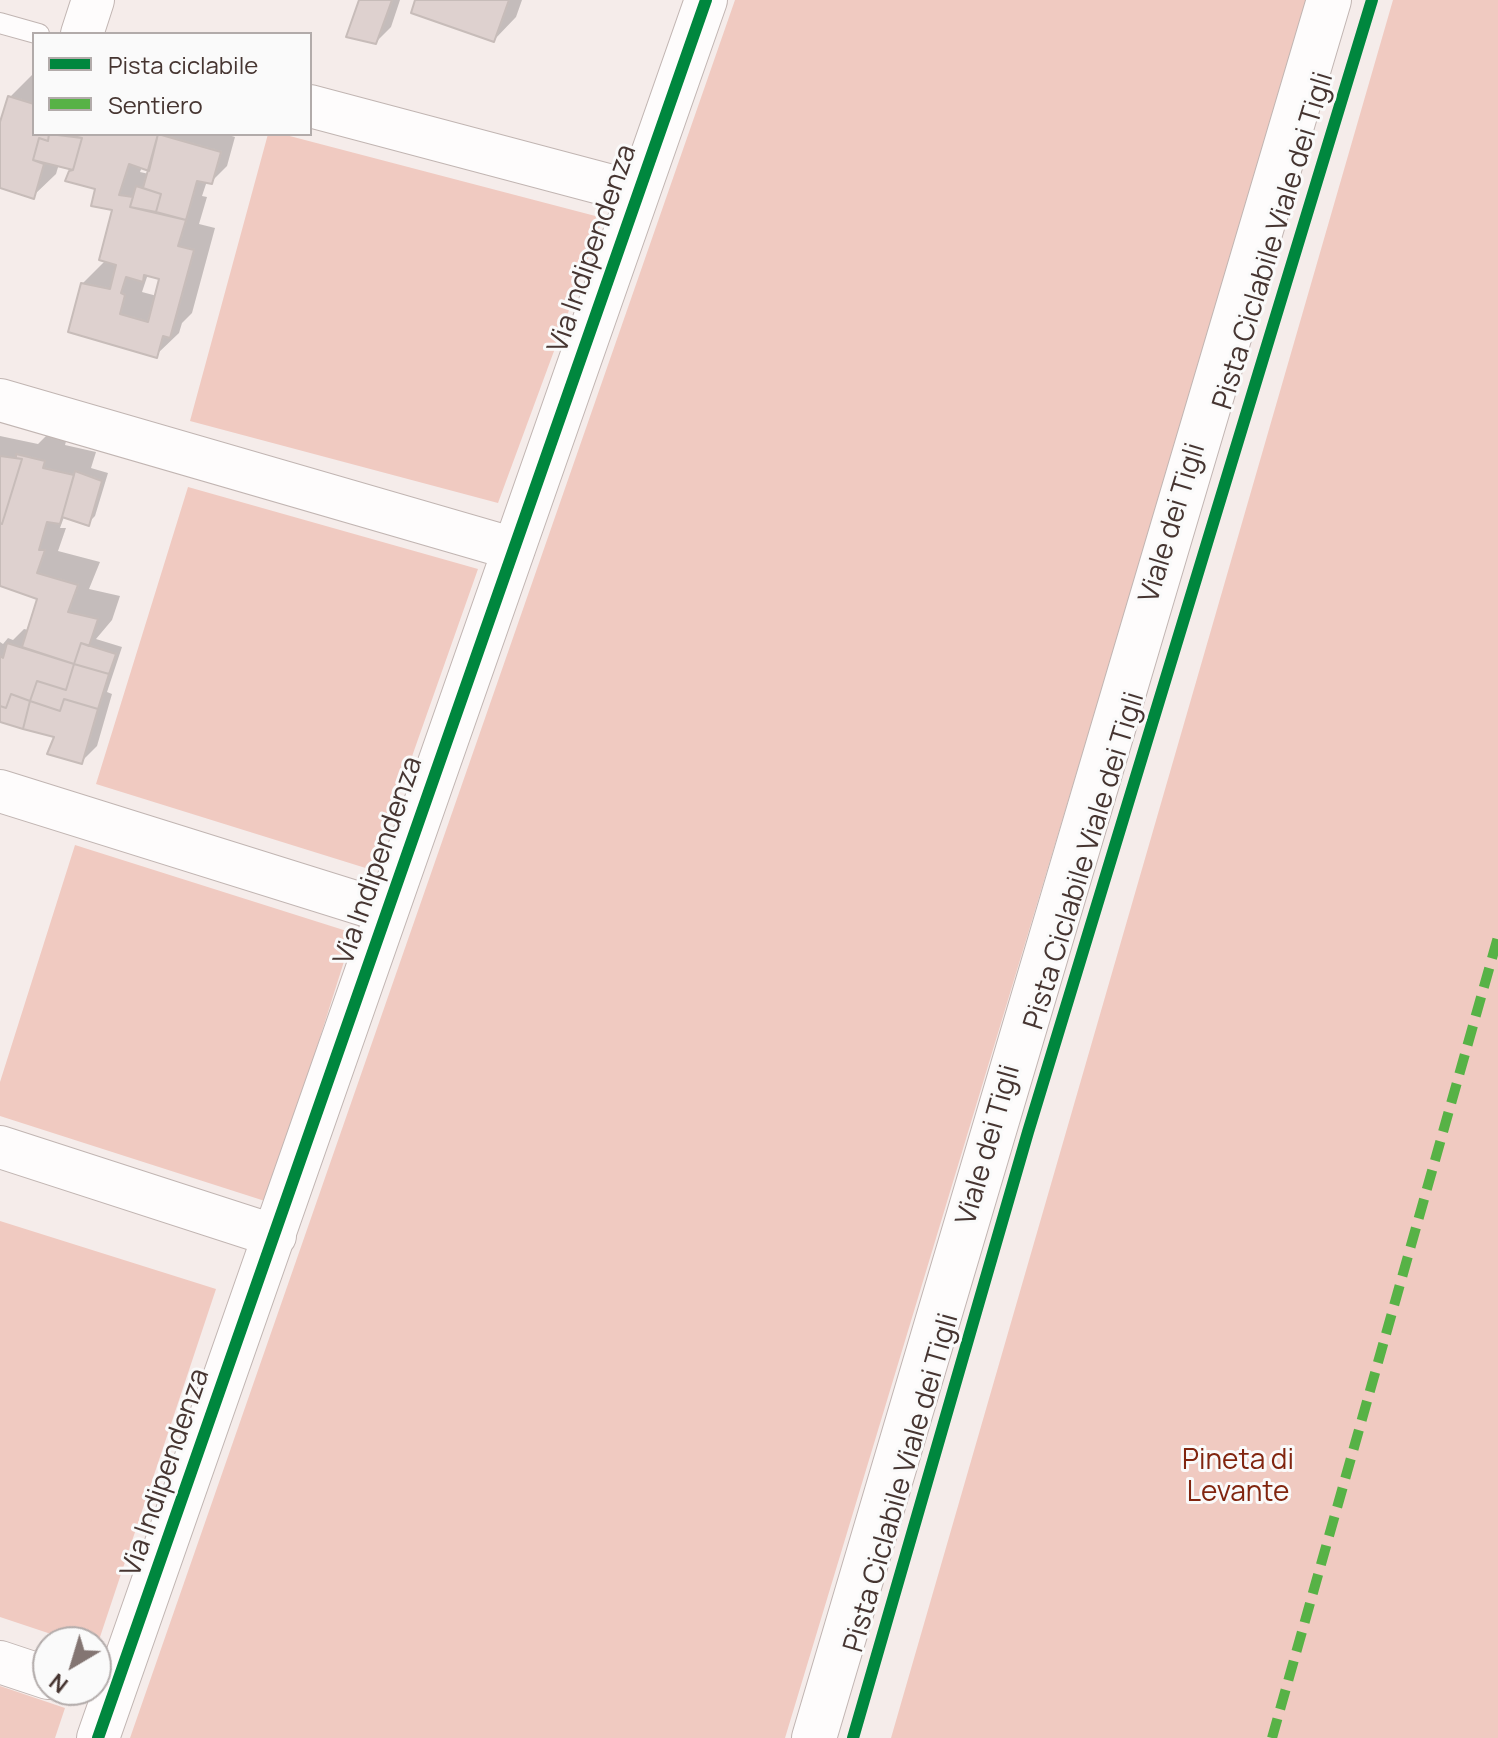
<!DOCTYPE html>
<html>
<head>
<meta charset="utf-8">
<style>
  body { margin:0 }
  #map { position:relative; width:1498px; height:1738px; overflow:hidden; background:#f5ecea; font-family:Manrope,sans-serif }
  canvas { display:block }
  .legend { position:absolute; left:32px; top:32px; width:280px; height:104px; box-sizing:border-box; background:#fafafa; border:2px solid #b2abaa; margin:0; padding:10px 14px; list-style:none; font-size:24px; color:#463531 }
  .legend li { display:flex; align-items:center; gap:16px; height:40px }
  .legend b { width:40px; border:2px solid #b2abaa }
  .north { position:absolute; left:32px; top:1626px; width:80px; height:80px; box-sizing:border-box; background:#fafafa; border:2px solid #b2abaa; border-radius:50%; rotate:218deg; font-size:22px; font-weight:700; line-height:32px; text-align:center; color:#463531 }
  .north::after { content:''; display:block; margin:auto; width:28px; height:36px; background:#837572; clip-path:polygon(50% 0,100% 100%,50% 72%,0 100%) }
</style>
</head>
<body>
<div id="map">
<canvas width="1498" height="1738"></canvas>
<ul class="legend">
<li><b style="height:10px;background:#00873e"></b>Pista ciclabile</li>
<li><b style="height:10px;background:#57b246"></b>Sentiero</li>
</ul>
<div class="north">N</div>
</div>
<script>
const ctx = document.querySelector('canvas').getContext('2d');
ctx.lineJoin = 'round';
function fillPath(path, color) { ctx.fillStyle = color; ctx.fill(path, 'evenodd'); }
const poly = rows => new Path2D(rows.map(r => 'M' + r).join(''));
function trace(path, color, width, dash) { ctx.strokeStyle = color; ctx.lineWidth = width; ctx.lineCap = dash ? 'butt' : 'round'; ctx.setLineDash(dash || []); ctx.stroke(path); }
function write(font, color, halo, rows, align = 'center') {
  ctx.font = font + ' Manrope,sans-serif'; ctx.lineWidth = 6; ctx.setLineDash([]); ctx.textBaseline = 'middle'; ctx.strokeStyle = halo; ctx.fillStyle = color; for (const [text, x, y, turn = 0] of rows) {
    ctx.save(); ctx.translate(x, y); ctx.rotate((+turn || 0) * Math.PI / 180); ctx.textAlign = isNaN(turn) ? turn : align; if (halo) ctx.strokeText(text, 0, 0); ctx.fillText(text, 0, 0); ctx.restore();
  }
}
fillPath(poly([
  [735,0,1310,0,785,1738,130,1738],
  [1393,0,1498,0,1498,1738,891,1738],
  [268,134,282,134,603,218,498,503,190,421],
  [188,487,478,569,372,870,96,784],
  [75,845,353,933,268,1202,0,1116,0,1082],
  [0,1221,216,1289,96,1649,96,1642,75,1642,0,1617],
  [0,1686,65,1708,55,1738,0,1738]
]), '#f0cac1');
fillPath(poly([
  [361,0,400,0,391,27,376,42],
  [418,0,522,0,516,17,494,40],
  [32,75,34,134,225,134,235,137,227,166,211,182,207,181,202,196,207,197,199,224,215,228,192,313,182,323,179,333,156,355,82,284,106,260,115,209,98,187,70,172,74,168,59,164,56,174,33,196,0,186,0,129,9,98],
  [142,167,151,170,149,174,140,172],
  [148,274,161,277,157,296,142,292],
  [48,434,67,438,65,445,96,452,91,468,108,473,95,516,88,523,64,517,60,528,66,528,58,551,100,562,89,589,120,596,112,620,96,639,122,647,107,692,112,694,97,746,81,762,56,736,0,719,0,642,3,644,8,638,13,640,24,629,29,630,39,598,0,572,0,436,38,444]
]), '#0003');
const building = poly([
  [359,0,392,0,376,44,346,37,359,0],
  [415,0,509,0,494,42,411,13,415,0],
  [8,96,34,104,34,134,49,134,48,141,39,138,33,160,44,164,34,199,0,188,0,122,8,96],
  [49,134,82,138,73,170,33,160,39,138,48,141,49,134],
  [64,134,158,134,149,171,129,164,119,195,133,197,130,207,186,220,178,246,194,250,170,338,163,336,157,358,68,332,81,283,110,289,116,265,99,260,112,210,91,206,95,189,65,181,69,171,73,170,82,138,64,134],
  [144,275,159,279,148,322,120,314,125,295,121,293,126,277,143,282,144,275],
  [158,134,221,152,212,184,197,181,186,220,156,212,161,194,143,188,158,134],
  [136,186,161,194,156,212,130,207,136,186],
  [16,454,45,461,43,468,74,475,60,524,47,522,39,550,45,550,37,573,78,585,68,612,98,619,89,646,81,643,74,664,22,647,37,599,0,586,0,523,2,524,22,459,16,458,16,454],
  [0,456,22,459,2,524,0,523,0,456],
  [75,471,102,481,89,526,62,517,75,471],
  [7,643,74,664,66,690,37,681,30,701,11,694,6,708,0,706,0,656,3,658,7,643],
  [81,643,116,654,109,674,74,664,81,643],
  [74,664,109,674,98,709,64,699,60,711,30,701,37,681,66,690,74,664],
  [11,694,30,701,23,729,0,722,0,706,6,708,11,694],
  [64,699,98,709,82,764,47,754,54,737,23,729,30,701,60,711,64,699]
]);
fillPath(building, '#ded1cf');
trace(building, '#c7bcb9', 2);
const lane = poly([
  [0,23,39,34]
]);
const street = poly([
  [82,34,93,0],
  [310,106,638,193],
  [0,400,514,549],
  [0,791,387,912],
  [0,1147,275,1236],
  [0,1662,48,1678],
  [98,1738,706,0]
]);
const secondary = poly([
  [814,1738,1329,0]
]);
trace(lane, '#c1b5b2', 22);
trace(street, '#c1b5b2', 44);
trace(secondary, '#c1b5b2', 46);
trace(lane, '#fefcfc', 20);
trace(street, '#fefcfc', 42);
trace(secondary, '#fefcfc', 44);
trace(poly([
  [1272,1738,1498,937]
]), '#57b246', 10, [20, 10]);
trace(poly([
  [98,1738,706,0],
  [853,1738,1028,1132,1372,0]
]), '#00873e', 12);
write('28px', '#463531', '#fafafa', [
  ["Pista Ciclabile Viale dei Tigli",1274,241,-73],
  ["Via Indipendenza",593,249,-71],
  ["Viale dei Tigli",1173,523,-73],
  ["Via Indipendenza",379,861,-71],
  ["Pista Ciclabile Viale dei Tigli",1085,861,-73],
  ["Viale dei Tigli",989,1145,-74],
  ["Via Indipendenza",166,1473,-71],
  ["Pista Ciclabile Viale dei Tigli",902,1483,-74]
]);
write('28px', '#81250f', '#fafafa', [
  ["Pineta di",1238,1461],
  ["Levante",1238,1493]
]);
</script>
</body>
</html>
